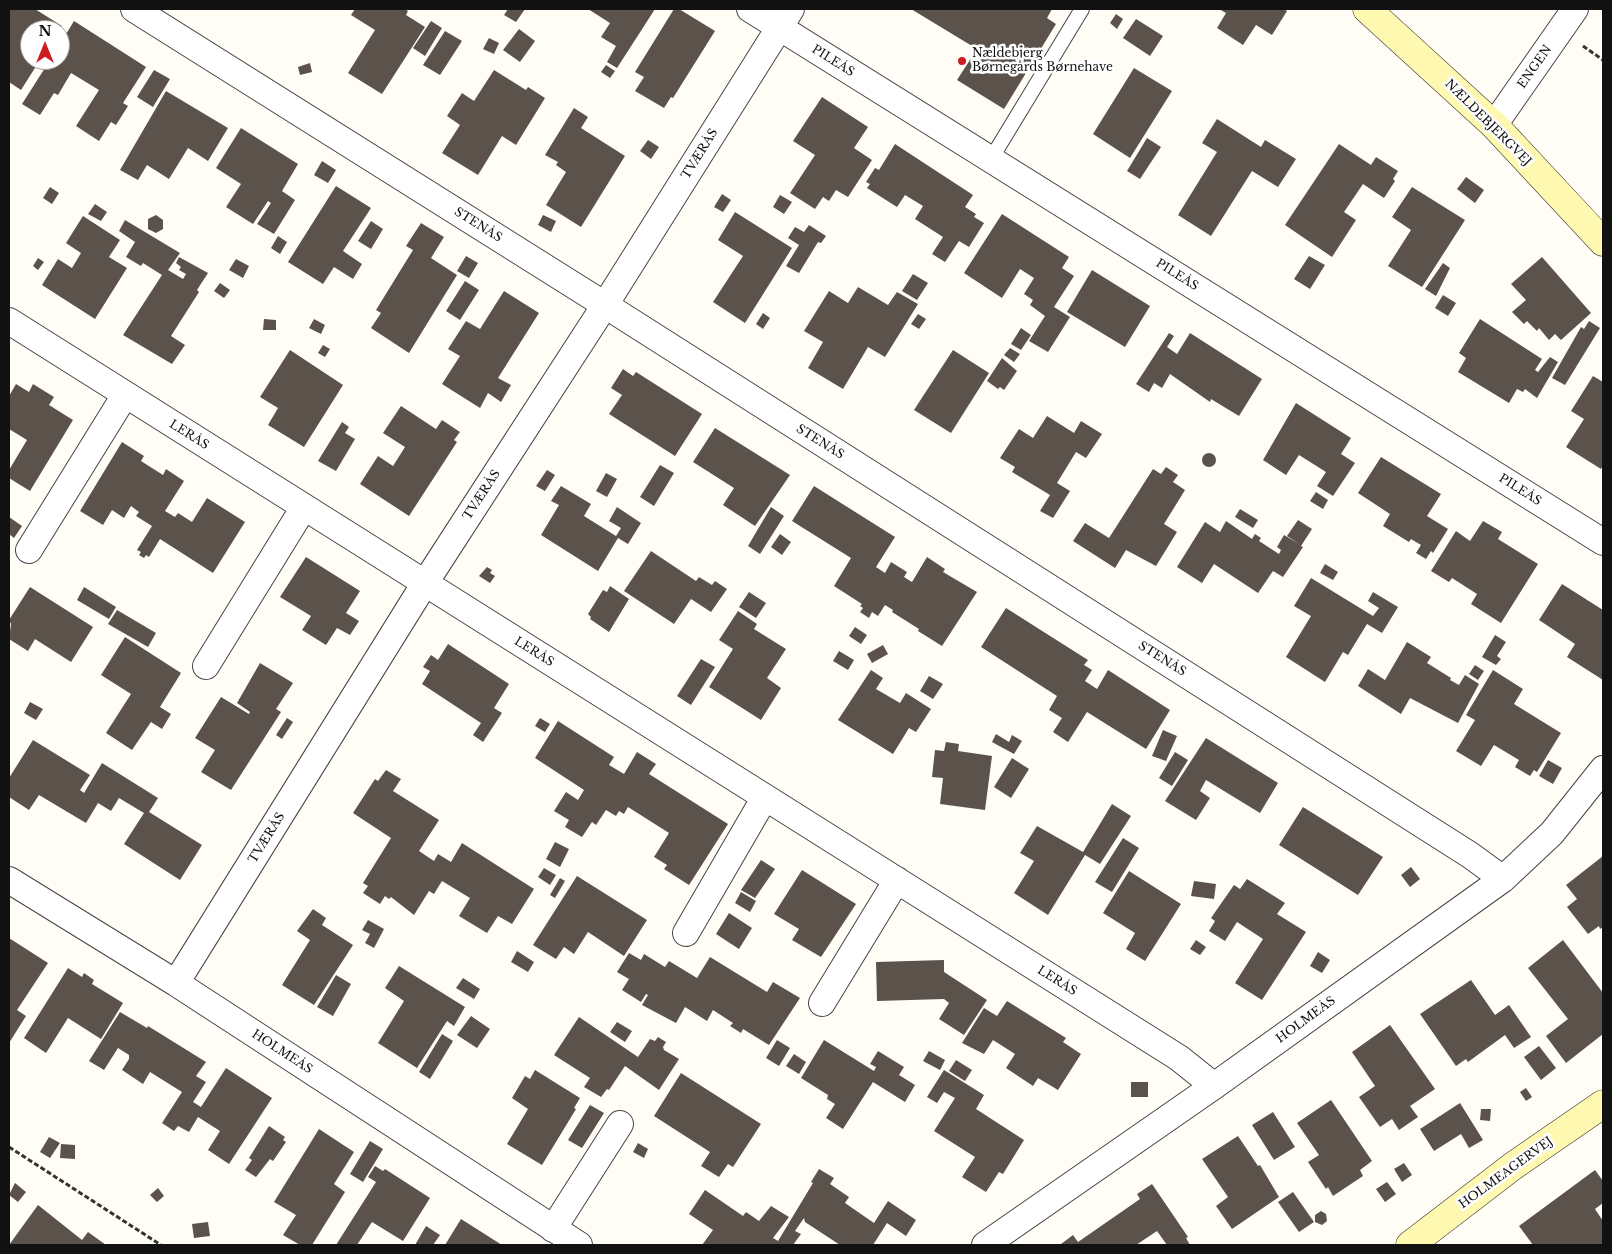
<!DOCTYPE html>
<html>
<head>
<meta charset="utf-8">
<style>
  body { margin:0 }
  #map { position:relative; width:1612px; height:1254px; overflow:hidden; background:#fffdf5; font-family:"Libre Baskerville",serif }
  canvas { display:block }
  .frame { position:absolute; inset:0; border:10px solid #111; pointer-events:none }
  .north { position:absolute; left:20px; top:20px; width:50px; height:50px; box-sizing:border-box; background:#fff; border:1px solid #a0a0a0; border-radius:50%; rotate:0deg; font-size:14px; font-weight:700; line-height:20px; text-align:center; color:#111 }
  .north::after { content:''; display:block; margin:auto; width:18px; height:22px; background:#ce1c21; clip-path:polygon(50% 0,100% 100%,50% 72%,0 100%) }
</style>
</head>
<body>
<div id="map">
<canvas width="1612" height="1254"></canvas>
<div class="frame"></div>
<div class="north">N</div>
</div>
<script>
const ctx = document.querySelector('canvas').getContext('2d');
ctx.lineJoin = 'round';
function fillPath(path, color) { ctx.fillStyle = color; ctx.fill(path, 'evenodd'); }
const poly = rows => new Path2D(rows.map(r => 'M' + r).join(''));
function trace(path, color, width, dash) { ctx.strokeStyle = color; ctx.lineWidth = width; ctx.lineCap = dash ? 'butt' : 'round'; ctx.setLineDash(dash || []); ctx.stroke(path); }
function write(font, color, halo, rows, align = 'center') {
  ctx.font = font + ' "Libre Baskerville",serif'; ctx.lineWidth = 5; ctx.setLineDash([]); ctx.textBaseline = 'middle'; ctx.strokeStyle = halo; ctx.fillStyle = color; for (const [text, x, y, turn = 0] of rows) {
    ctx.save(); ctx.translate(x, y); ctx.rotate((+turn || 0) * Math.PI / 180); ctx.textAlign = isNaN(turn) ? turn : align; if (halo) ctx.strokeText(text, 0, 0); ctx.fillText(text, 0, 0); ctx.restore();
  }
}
fillPath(poly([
  [9,9,35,9,62,26,59,30,30,30,30,60,40,60,21,90,9,82],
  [355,9,404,9,408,11,406,15,425,27,382,94,348,73,375,30,351,15],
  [508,9,525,9,516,22,504,15],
  [588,9,655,9,617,68,607,62,616,46,601,37,610,23],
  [674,9,679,9,715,31,673,98,671,97,664,108,635,91,644,77,635,72],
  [911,9,1052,9,1047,18,1056,24,1004,109,957,80,977,49],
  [1219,9,1284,9,1287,11,1272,35,1256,25,1243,45,1217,28,1226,13],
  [1116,14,1123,19,1117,29,1110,23],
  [1136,19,1163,36,1150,56,1123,38],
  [74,21,146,67,123,103,128,106,116,125,111,122,99,141,76,126,99,90,71,73,58,95,54,93,40,115,22,104,50,60,60,60,60,44],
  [431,21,442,28,425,56,413,48],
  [519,29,535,41,520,62,503,50],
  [445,31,462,41,440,75,423,65],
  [489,38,499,43,494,54,483,49],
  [310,63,312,72,300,75,298,67],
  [606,65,615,71,610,78,601,72],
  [1134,68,1172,91,1130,158,1093,134],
  [154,70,170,79,153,107,137,97],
  [494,70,526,90,528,87,545,98,516,145,502,136,478,175,442,153,460,125,447,116,462,93,474,101],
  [166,91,228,128,208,161,188,148,169,179,147,165,138,180,120,170],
  [822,97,868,127,854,148,872,160,848,197,836,190,829,201,823,197,815,209,790,193,815,155,793,141],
  [574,108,588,117,581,128,625,156,581,227,546,205,566,172,556,165,558,162,545,155],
  [1217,119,1261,147,1265,140,1296,159,1278,187,1252,171,1211,236,1178,215,1217,152,1202,143],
  [241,128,298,164,282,191,295,200,274,234,257,224,271,203,268,201,253,224,226,207,241,184,216,168],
  [1147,138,1161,147,1140,179,1127,171],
  [648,140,659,147,651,159,640,151],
  [895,144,973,195,965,207,976,214,974,217,984,223,969,247,959,241,945,262,932,254,943,237,915,219,923,206,905,195,897,207,867,188,870,184,866,182,875,168,879,170],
  [1339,144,1371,165,1376,157,1398,171,1393,179,1395,181,1384,198,1363,184,1344,212,1356,220,1332,257,1285,225],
  [322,161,336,170,328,183,314,175],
  [1466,177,1484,190,1475,203,1457,189],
  [336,186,371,208,343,251,362,264,353,279,334,267,323,284,288,262],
  [50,187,59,193,52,204,43,198],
  [1412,187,1465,220,1422,287,1388,266,1411,230,1392,217],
  [722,194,731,200,723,212,714,207],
  [780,195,792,202,784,214,773,207],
  [95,204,107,212,101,221,88,214],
  [735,212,792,248,745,323,713,302,743,256,718,240],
  [1002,214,1069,257,1062,268,1074,276,1054,307,1070,317,1048,352,1029,341,1045,316,1030,305,1033,300,1024,294,1034,278,1020,269,1002,298,964,273],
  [156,215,163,220,163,229,156,233,148,229,148,219],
  [543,215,556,221,551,232,538,225],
  [83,216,120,240,109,257,127,268,95,319,42,285,58,259,72,268,81,253,66,243],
  [125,220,180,253,168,270,183,279,186,274,179,270,181,267,176,263,179,257,208,273,197,290,199,292,171,336,185,345,172,364,123,335,162,275,143,263,141,266,126,257,135,242,119,231],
  [371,221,383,229,371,249,358,241],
  [421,223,444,237,431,258,457,275,409,353,371,328,381,313,376,310,413,250,406,246],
  [809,225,826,236,821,243,818,242,799,273,786,266,799,245,788,238,795,227,804,232],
  [278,236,287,242,280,254,271,248],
  [466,256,478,263,469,278,457,271],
  [1309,256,1325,265,1310,289,1294,279],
  [1542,257,1591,313,1561,340,1555,334,1549,340,1539,328,1537,331,1527,321,1524,324,1512,312,1526,300,1511,284],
  [38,258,44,262,38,270,33,266],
  [236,259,249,266,243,278,229,270],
  [1443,263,1450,268,1436,296,1425,289],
  [1092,270,1150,306,1125,347,1067,312],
  [913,274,928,283,917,300,902,291],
  [465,281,479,290,460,320,446,311],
  [220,283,230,290,224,298,214,291],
  [858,287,888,305,897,292,918,304,885,357,868,347,843,389,808,368,823,342,804,331,829,291,848,303],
  [504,291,539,313,498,378,511,385,501,402,488,393,480,408,442,384,460,356,448,349,466,321,480,329],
  [1443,295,1456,303,1448,316,1435,308],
  [763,313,770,318,763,329,756,324],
  [918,314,926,319,919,329,911,324],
  [264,319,276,320,276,330,263,330],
  [314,319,325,325,321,334,309,328],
  [1480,319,1542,359,1535,370,1538,372,1550,357,1558,362,1537,398,1525,389,1523,392,1517,389,1509,403,1458,372,1466,358,1459,353],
  [1589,321,1600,328,1565,385,1552,378,1581,327,1584,329],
  [1021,328,1031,335,1021,350,1011,344],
  [1169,333,1174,336,1167,347,1177,354,1190,333,1262,379,1239,416,1211,399,1210,402,1170,374,1162,388,1154,383,1149,392,1136,384],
  [323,345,330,349,325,357,318,353],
  [1010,348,1020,354,1014,362,1004,355],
  [290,350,343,385,304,447,268,425,278,408,260,397],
  [953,350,989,373,951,433,914,410],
  [1002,358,1017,371,1004,390,1000,387,998,389,987,381],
  [623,369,633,376,636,372,702,414,675,456,609,414,622,395,611,388],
  [1593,376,1603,382,1603,465,1601,469,1566,447,1584,419,1571,411],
  [16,384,29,392,33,384,54,397,49,405,73,420,30,491,9,478,9,470,27,440,9,429,9,396],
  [1296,403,1351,438,1341,454,1355,463,1333,496,1317,486,1326,472,1299,455,1286,475,1263,460],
  [401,406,436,429,442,420,460,432,454,440,457,442,409,516,360,484,378,456,393,466,405,447,383,433],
  [1047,416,1074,433,1081,421,1102,434,1086,458,1076,452,1057,483,1070,491,1053,518,1040,511,1050,495,1012,472,1015,467,1000,458,1019,429,1033,438],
  [342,422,349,427,345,433,355,439,336,471,318,461],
  [715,428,790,475,755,526,723,505,734,488,693,462],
  [122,442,144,456,141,461,163,475,166,469,184,481,165,511,175,517,178,513,192,522,207,498,245,522,213,573,160,539,149,557,146,555,144,558,139,555,141,552,137,550,152,526,136,516,139,512,131,506,124,518,112,510,103,525,80,511],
  '1202 460a7 7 0 1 1 14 0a7 7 0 1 1-14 0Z',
  [1381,457,1441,494,1427,516,1448,529,1433,553,1431,551,1426,559,1416,553,1421,545,1411,539,1409,542,1383,526,1390,514,1358,493],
  [660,465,674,473,654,506,640,497],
  [1166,467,1178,475,1173,482,1185,490,1164,524,1177,532,1156,566,1126,550,1115,568,1073,541,1085,523,1109,538,1153,469,1161,474],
  [547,470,555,475,545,491,536,486],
  [606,473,617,479,607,497,596,491],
  [561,486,591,504,584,516,616,536,621,528,609,521,617,507,641,523,628,544,618,538,598,571,541,535,559,505,551,501],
  [814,486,895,537,876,567,885,573,891,562,907,572,904,577,912,582,927,557,945,569,943,572,977,592,942,646,918,631,919,629,892,612,893,610,885,605,878,616,872,612,869,618,860,612,863,608,860,606,862,604,834,586,851,558,792,521],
  [1316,492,1328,500,1323,509,1310,501],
  [771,507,784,516,760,554,748,546],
  [1240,509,1258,520,1253,528,1235,517],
  [9,517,22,526,14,538,9,534],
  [1298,520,1312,529,1301,546,1303,547,1283,577,1273,571,1258,593,1214,564,1202,583,1177,567,1205,522,1220,532,1226,521,1252,539,1255,534,1261,538,1259,541,1279,554,1281,550,1277,547,1284,535,1299,544,1287,536],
  [1483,521,1502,532,1498,539,1538,564,1501,623,1471,604,1477,594,1452,578,1449,582,1431,571,1456,531,1470,541],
  [780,534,791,542,782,555,771,547],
  [651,551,696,581,699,577,712,585,715,581,727,589,711,612,691,599,674,624,624,591],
  [306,557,360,591,346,613,359,621,350,635,337,628,326,645,302,630,311,616,280,597],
  [1325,564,1338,572,1333,580,1320,573],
  [487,567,492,570,490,573,495,576,490,583,479,576],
  [1311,578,1373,616,1379,608,1368,601,1373,592,1398,607,1382,633,1367,624,1348,655,1343,652,1325,682,1286,657,1311,616,1294,606],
  [1562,584,1603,610,1603,680,1567,657,1575,644,1539,620],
  [610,586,629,599,609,632,590,619,591,617,588,614,603,590,607,592],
  [30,587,93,627,71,662,35,639,28,651,9,639,11,624,9,620],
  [84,587,116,607,109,619,77,600],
  [749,592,766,603,756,618,739,607],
  [1006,608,1088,660,1084,665,1092,670,1085,681,1097,689,1108,670,1170,710,1146,749,1087,712,1068,742,1053,732,1062,718,1049,710,1057,696,981,647],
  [117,610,156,633,148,647,108,624],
  [738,611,757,624,754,629,786,649,767,678,781,688,761,720,709,687,733,649,719,640],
  [855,627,867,635,861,644,849,636],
  [1495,635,1506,642,1497,656,1501,659,1496,665,1482,657],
  [125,637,181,673,160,707,171,714,162,729,151,722,132,750,106,733,131,694,101,675],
  [1407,642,1431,657,1427,663,1451,678,1450,680,1459,685,1465,675,1479,684,1458,723,1410,698,1401,714,1358,686,1368,669,1385,680],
  [448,644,509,684,494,708,502,713,483,742,473,735,481,723,422,684,430,671,423,667,431,655,438,660],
  [883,645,888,654,872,663,867,654],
  [839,651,854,660,848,670,833,661],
  [701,659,715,667,691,705,677,696],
  [260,663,293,683,276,709,281,712,231,790,201,772,215,750,195,738,221,697,249,714,250,712,237,703],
  [1475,665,1484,671,1478,680,1469,674],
  [871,670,883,678,876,689,900,703,906,693,931,709,916,732,909,728,893,754,838,720],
  [1493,670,1523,689,1514,704,1561,733,1537,772,1534,770,1530,776,1515,767,1519,760,1494,745,1481,766,1456,751,1475,720,1466,715],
  [929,676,943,684,933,699,920,691],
  [30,702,43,709,36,720,24,713],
  [287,718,293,722,282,739,276,735],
  [540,718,550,724,545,732,535,726],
  [558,721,614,757,609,765,624,774,637,752,656,764,649,774,728,824,689,885,664,869,667,865,654,857,669,833,628,807,624,814,619,811,616,816,606,810,596,825,592,822,582,837,565,827,569,820,554,811,566,792,578,800,584,790,535,758],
  [1163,730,1177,736,1166,761,1152,756],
  [996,734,1009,742,1012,735,1022,741,1014,754,992,742],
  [1206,738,1278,783,1260,813,1206,780,1200,791,1210,798,1196,820,1165,801],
  [33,740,90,775,80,790,84,793,102,763,158,798,149,812,202,845,180,880,124,844,144,813,119,798,111,811,98,803,86,823,39,795,29,810,9,797,9,778],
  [946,742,959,744,958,751,992,756,985,810,940,804,943,778,932,777,935,750,944,751],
  [1175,752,1188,760,1172,786,1159,778],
  [1012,758,1029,769,1011,798,994,787],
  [1548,760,1562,768,1553,784,1539,776],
  [386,770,401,779,393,791,439,820,419,851,434,861,438,854,451,862,462,843,534,889,512,924,498,916,487,933,459,916,470,898,442,881,434,894,429,891,414,915,391,897,389,899,385,896,380,904,363,893,368,886,363,883,391,838,353,813,375,779,378,781],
  [1112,804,1131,816,1100,864,1085,855,1048,915,1014,893,1034,861,1020,853,1037,826,1083,852],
  [1303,807,1383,857,1358,895,1279,845],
  [1123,838,1139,848,1112,892,1095,882],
  [555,842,569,849,560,867,546,859],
  [1603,856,1603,927,1600,929,1599,926,1588,934,1567,907,1577,899,1566,885],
  [761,860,775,869,755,898,741,890],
  [1411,867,1420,879,1410,887,1401,875],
  [544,868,556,875,550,885,538,877],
  [802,870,856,904,821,957,792,940,799,929,774,914],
  [1129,871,1181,904,1145,961,1126,949,1135,933,1103,913],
  [577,876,647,920,624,956,588,932,574,954,564,947,556,959,533,945],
  [560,878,565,881,555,898,550,895],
  [1247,879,1285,903,1277,914,1306,932,1262,1000,1235,983,1263,939,1237,922,1225,941,1209,931,1215,921,1211,918,1234,885,1240,889],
  [1194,881,1216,884,1214,899,1191,896],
  [741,892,756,901,750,912,735,903],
  [313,909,326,918,322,925,353,945,314,1005,282,985,310,940,297,931],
  [729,913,752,928,739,949,716,934],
  [368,920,384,929,374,948,365,943,370,934,362,930],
  [9,938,48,963,17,1010,26,1016,9,1043],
  [1196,940,1206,947,1200,955,1190,949],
  [1563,940,1603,993,1603,1034,1566,1063,1546,1036,1568,1019,1528,968],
  [517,951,534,962,528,972,511,962],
  [1318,952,1330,960,1322,973,1310,966],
  [629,953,641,960,644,954,665,967,669,961,697,978,710,957,767,992,773,982,800,998,769,1045,743,1029,741,1033,730,1026,733,1023,713,1010,707,1021,685,1007,676,1023,642,1005,648,995,646,994,641,1002,622,990,629,979,617,972],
  [944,960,944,972,987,1000,964,1035,939,1019,949,1003,944,999,877,1001,876,962],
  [399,966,465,1007,454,1026,447,1021,417,1068,378,1043,404,1001,385,988],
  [68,968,82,977,84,973,94,980,92,984,123,1003,101,1039,68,1018,46,1053,24,1038],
  [336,975,351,984,333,1016,317,1007],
  [463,978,480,989,474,999,456,988],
  [1471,980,1495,1015,1509,1005,1531,1037,1514,1048,1505,1035,1468,1062,1466,1059,1456,1066,1420,1014],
  [1007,1001,1066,1038,1063,1042,1081,1054,1058,1090,1038,1078,1033,1086,1006,1068,1015,1054,993,1040,984,1054,962,1043,984,1008,997,1016],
  [120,1012,147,1028,148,1026,206,1062,196,1076,206,1082,193,1102,201,1107,226,1068,272,1098,229,1164,208,1150,220,1131,198,1117,189,1132,178,1126,174,1131,162,1123,182,1092,150,1072,143,1084,122,1070,129,1059,129,1055,118,1048,104,1070,89,1061],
  [471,1016,490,1029,477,1048,457,1035],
  [579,1017,638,1057,650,1039,655,1041,658,1037,666,1042,663,1047,664,1050,679,1059,659,1090,625,1066,609,1090,607,1089,601,1097,584,1087,590,1078,554,1055],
  [617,1022,632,1031,625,1042,610,1032],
  [1390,1025,1435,1089,1410,1106,1418,1117,1399,1130,1392,1119,1380,1127,1359,1097,1375,1086,1352,1052],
  [442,1034,453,1041,430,1079,419,1072],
  [777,1040,790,1048,779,1066,766,1058],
  [824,1040,874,1071,876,1067,870,1064,878,1051,904,1067,899,1075,915,1085,905,1102,873,1082,843,1129,826,1118,835,1104,827,1099,828,1095,801,1078],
  [1539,1046,1556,1068,1541,1080,1524,1057],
  [929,1051,945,1060,940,1070,923,1061],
  [794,1054,806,1062,799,1074,786,1066],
  [956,1060,972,1070,965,1081,949,1071],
  [535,1070,580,1098,574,1108,576,1109,542,1165,507,1144,528,1109,512,1098,525,1076,530,1079],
  [944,1070,984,1095,976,1109,1024,1140,1003,1174,999,1172,986,1192,962,1177,975,1157,934,1131,955,1098,944,1092,937,1103,927,1097],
  [681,1073,761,1124,733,1167,728,1164,719,1177,701,1166,710,1152,654,1116],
  [1131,1082,1148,1082,1148,1097,1131,1097],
  [1526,1088,1532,1097,1526,1101,1520,1092],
  [1331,1100,1372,1161,1360,1170,1363,1176,1333,1196,1328,1187,1326,1189,1308,1162,1319,1155,1297,1123],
  [1460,1103,1483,1140,1469,1148,1461,1134,1434,1151,1420,1129],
  [590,1105,604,1113,582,1148,568,1140],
  [1481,1109,1491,1109,1490,1121,1480,1120],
  [1273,1112,1295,1147,1274,1160,1252,1125],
  [269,1126,285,1137,283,1140,286,1142,273,1161,270,1159,256,1177,245,1170,252,1160,249,1158],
  [319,1129,354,1152,334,1184,345,1192,312,1245,300,1245,283,1235,296,1215,274,1202],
  [1238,1136,1258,1166,1260,1165,1279,1197,1232,1229,1216,1206,1228,1197,1202,1159],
  [49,1137,60,1143,50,1158,40,1152],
  [370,1141,383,1149,363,1182,350,1174],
  [638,1143,648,1149,644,1158,633,1152],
  [61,1144,75,1145,75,1159,60,1158],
  [1404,1163,1412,1175,1402,1182,1394,1169],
  [375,1166,383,1171,385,1169,430,1198,403,1241,372,1222,357,1245,336,1245,376,1182,368,1177],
  [819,1169,834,1178,830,1184,849,1197,845,1203,874,1223,888,1201,916,1220,906,1236,887,1223,873,1245,840,1245,805,1222,804,1218,795,1231,801,1234,793,1245,702,1245,713,1230,689,1214,705,1190,743,1216,746,1212,759,1221,771,1206,789,1217,773,1238,778,1241,813,1183,811,1182],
  [1595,1170,1603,1181,1603,1203,1595,1209,1603,1221,1603,1245,1533,1245,1519,1226],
  [1387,1182,1396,1194,1385,1202,1376,1189],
  [15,1183,26,1192,18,1202,9,1195],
  [1152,1184,1188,1237,1186,1238,1190,1245,1167,1245,1157,1231,1136,1245,1061,1244,1073,1235,1078,1242,1140,1199,1137,1194],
  [158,1188,164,1196,157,1202,150,1195],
  [1293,1192,1314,1222,1299,1232,1278,1202],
  [38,1205,82,1240,88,1232,106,1245,9,1245],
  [1321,1211,1326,1214,1327,1221,1322,1225,1315,1222,1315,1215],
  [461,1219,502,1245,445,1245],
  [208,1222,210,1236,194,1238,192,1224],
  [426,1226,440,1235,433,1245,415,1245]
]), '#5b524c');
const lane = poly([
  [991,159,1082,9]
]);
const street = poly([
  [134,9,605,305,1470,855,1503,879],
  [750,9,1603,542],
  [1494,125,1575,9],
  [9,321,1179,1058,1214,1086],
  [29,550,125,395],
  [206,666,304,507],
  [9,880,176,983,579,1245],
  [686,933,765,797],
  [176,983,425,583,605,305,791,9],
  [822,1003,897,880],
  [553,1229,620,1124],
  [985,1245,1214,1086,1503,879,1552,833,1603,769]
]);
const secondary = poly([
  [1367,9,1494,125,1603,242],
  [1410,1245,1513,1166,1603,1104]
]);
trace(lane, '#444', 16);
trace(street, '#444', 28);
trace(secondary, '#333', 29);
trace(poly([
  [1583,46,1603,60],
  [9,1147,161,1245]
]), '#333', 3, [5, 2.5]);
trace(lane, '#fff', 14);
trace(street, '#fff', 26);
trace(secondary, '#fff8b0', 28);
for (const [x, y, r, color] of [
  [962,61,5,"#ce1c21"]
]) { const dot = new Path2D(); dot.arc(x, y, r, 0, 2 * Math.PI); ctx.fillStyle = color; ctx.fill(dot); trace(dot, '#fff', 2); }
write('12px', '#111', '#fff', [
  ["Nældebjerg",972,54],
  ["Børnegårds Børnehave",972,68]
], 'left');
write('12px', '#111', '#fff', [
  ["PILEÅS",833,61,32],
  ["ENGEN",1535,67,-55],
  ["NÆLDEBJERGVEJ",1488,123,45],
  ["TVÆRÅS",700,154,-58],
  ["STENÅS",478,225,32],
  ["PILEÅS",1177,275,32],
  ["LERÅS",189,435,32],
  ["STENÅS",820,442,32],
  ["PILEÅS",1520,490,32],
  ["TVÆRÅS",482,495,-57],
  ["LERÅS",534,652,32],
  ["STENÅS",1162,659,32],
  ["TVÆRÅS",267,838,-58],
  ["LERÅS",1057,981,32],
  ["HOLMEÅS",1306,1020,-36],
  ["HOLMEÅS",282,1052,33],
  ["HOLMEAGERVEJ",1506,1173,-36]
]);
</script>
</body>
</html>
